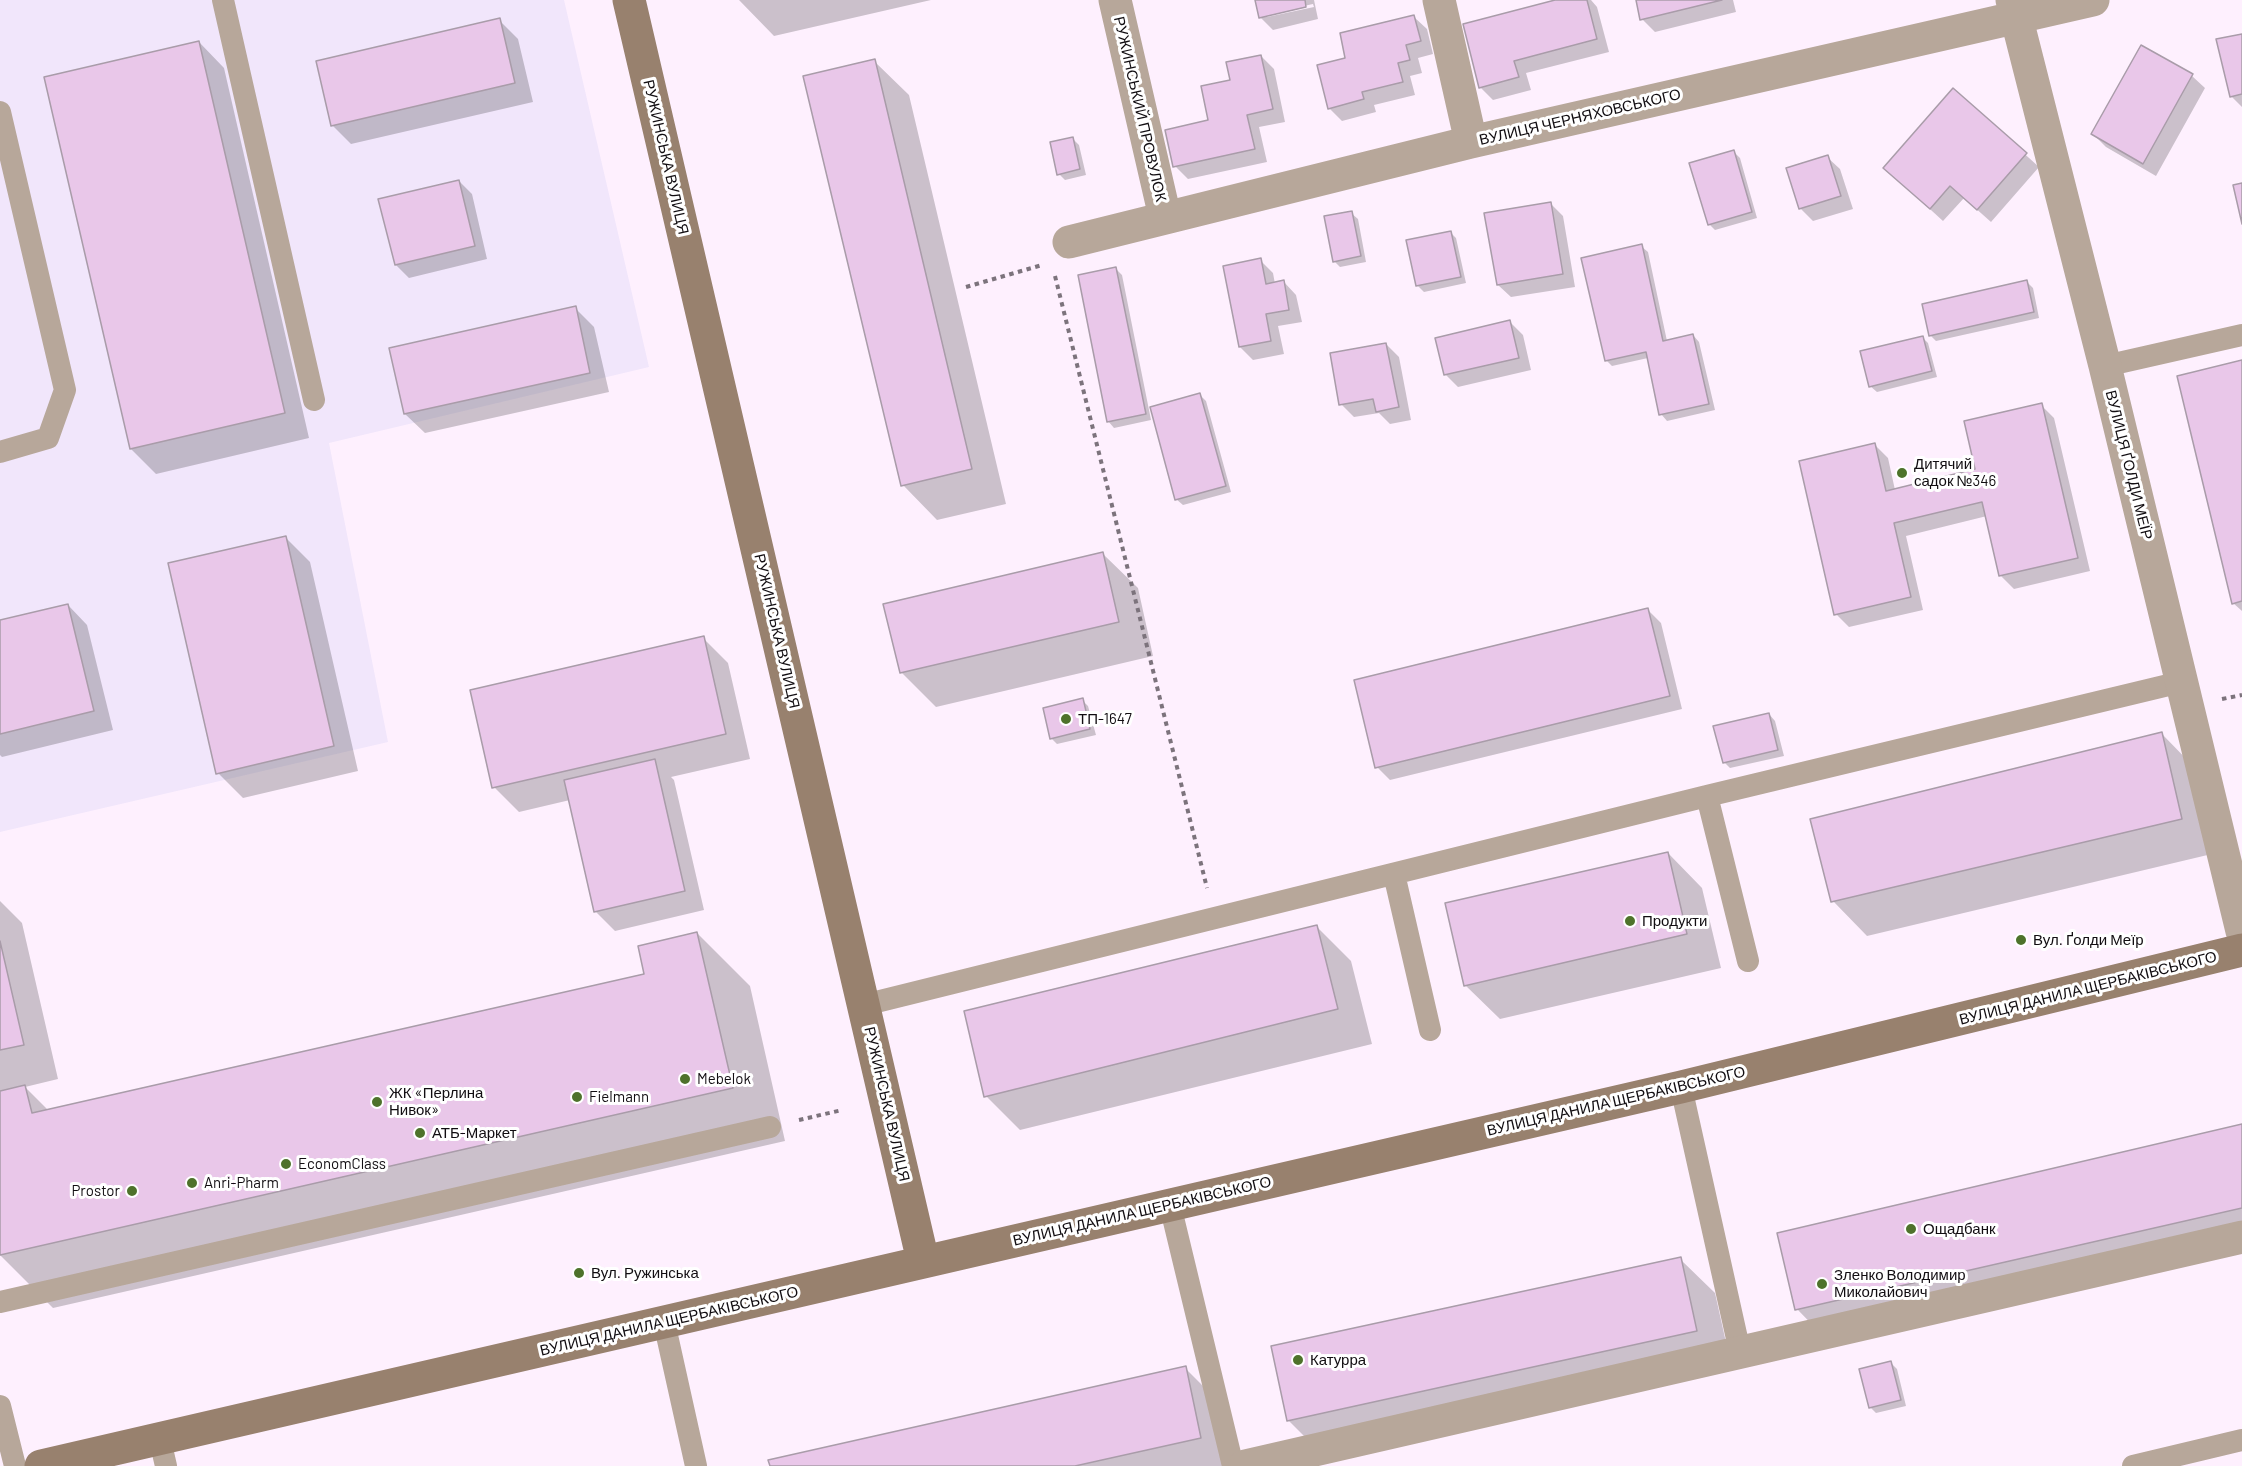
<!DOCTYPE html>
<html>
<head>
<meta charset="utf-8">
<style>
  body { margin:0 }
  canvas { display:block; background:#fef0fe }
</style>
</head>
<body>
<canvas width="2242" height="1466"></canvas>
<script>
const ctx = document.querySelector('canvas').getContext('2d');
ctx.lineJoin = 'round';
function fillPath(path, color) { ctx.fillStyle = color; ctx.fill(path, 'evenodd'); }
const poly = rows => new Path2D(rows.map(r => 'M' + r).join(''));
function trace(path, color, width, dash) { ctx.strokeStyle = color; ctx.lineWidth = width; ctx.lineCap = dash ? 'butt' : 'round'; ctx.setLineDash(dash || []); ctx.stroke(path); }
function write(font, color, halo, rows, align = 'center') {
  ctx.font = font + ' Barlow,sans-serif'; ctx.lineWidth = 6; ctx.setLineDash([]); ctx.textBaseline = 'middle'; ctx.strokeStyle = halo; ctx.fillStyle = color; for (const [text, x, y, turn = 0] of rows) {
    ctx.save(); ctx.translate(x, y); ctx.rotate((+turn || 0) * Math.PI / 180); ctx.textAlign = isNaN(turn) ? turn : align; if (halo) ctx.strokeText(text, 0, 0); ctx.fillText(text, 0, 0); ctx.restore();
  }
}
fillPath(poly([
  [0,0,564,0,649,367,329,443,388,742,0,832]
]), '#f1e6fb');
fillPath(poly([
  [739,0,931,0,774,36],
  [1256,0,1314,0,1318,19,1273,30,1260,17],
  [1313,4,1314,7,1267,17,1267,14],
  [1560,0,1591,0,1597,7,1609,52,1526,73,1531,90,1493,100,1480,87],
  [1637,0,1733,0,1736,12,1655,32,1642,19],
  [1414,17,1427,29,1433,54,1418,58,1422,73,1410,76,1415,95,1374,105,1376,112,1342,121,1329,108],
  [499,20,518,39,533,102,351,144,332,125],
  [2242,35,2242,107,2231,96],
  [199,42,224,68,309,438,156,474,131,449],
  [2141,47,2192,76,2205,88,2156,176,2106,147,2093,134],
  [1261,56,1274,69,1285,122,1259,127,1267,162,1188,179,1175,166],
  [874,61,909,95,1006,504,937,520,903,485],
  [1954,90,2039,167,1991,222,1964,198,1943,221,1898,180],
  [1072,138,1079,145,1086,175,1065,180,1059,174],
  [1734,152,1740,158,1757,218,1715,230,1709,224],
  [1827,157,1840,169,1853,209,1813,221,1800,208],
  [459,181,472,194,487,259,409,278,396,265],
  [1550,203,1563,216,1575,287,1511,297,1498,285],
  [1351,213,1358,219,1366,262,1340,267,1334,261],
  [1450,232,1456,238,1466,283,1424,292,1418,286],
  [1641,246,1648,252,1667,341,1693,335,1699,342,1715,410,1667,421,1661,414,1648,358,1612,366,1606,360],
  [1260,260,1273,273,1275,284,1284,282,1296,295,1302,322,1278,326,1284,354,1253,360,1240,347],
  [1116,269,1122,275,1151,420,1114,428,1108,421],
  [2027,282,2033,288,2039,318,1936,341,1930,335],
  [575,308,594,327,609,392,425,433,405,414],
  [1510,322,1523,335,1531,370,1458,387,1445,374],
  [1922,337,1928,343,1937,377,1877,392,1870,386],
  [1386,344,1399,357,1411,420,1390,424,1379,413,1354,417,1341,404],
  [2242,362,2242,611,2233,603],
  [1200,395,1206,401,1231,492,1183,505,1176,499],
  [2041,405,2054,418,2090,571,2014,589,2001,576,1987,516,1906,536,1923,610,1849,627,1836,614,1875,445,1888,458,1895,490,1976,470],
  [285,537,310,562,358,771,243,798,218,773],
  [1103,554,1138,588,1153,656,936,707,901,672],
  [68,605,87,625,113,730,2,757,0,755,0,621],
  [1648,610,1661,623,1682,709,1390,780,1377,767],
  [703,638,728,663,750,759,671,777,674,780,704,910,615,931,595,911,570,800,519,812,494,787],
  [1082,700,1088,706,1096,735,1057,744,1051,738],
  [1769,714,1775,721,1784,756,1730,768,1724,762],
  [2162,734,2196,769,2216,853,1867,936,1833,901],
  [1668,853,1702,888,1721,968,1500,1019,1465,985],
  [0,901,22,923,58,1079,25,1087,49,1111,646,975,697,933,750,986,785,1141,53,1308,0,1255],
  [1316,926,1351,961,1372,1044,1020,1130,986,1096],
  [2242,1125,2242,1250,1831,1344,1797,1309],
  [1680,1259,1715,1293,1731,1365,1323,1455,1288,1420],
  [1891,1363,1897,1369,1906,1406,1876,1413,1870,1407],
  [1185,1368,1220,1403,1234,1466,771,1466]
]), '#0003');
const building = poly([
  [1255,0,1305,0,1306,7,1259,18,1255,0],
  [1555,0,1587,0,1597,39,1514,61,1519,77,1479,88,1463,24,1555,0],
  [1636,0,1722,0,1640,20,1636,0],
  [1414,15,1421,41,1406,45,1410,60,1398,63,1403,82,1362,92,1364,99,1328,109,1317,65,1345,58,1340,33,1414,15],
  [500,18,515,83,331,126,316,61,500,18],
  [2242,34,2242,94,2230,97,2216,39,2242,34],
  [199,41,285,413,130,449,44,77,199,41],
  [2141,45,2193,74,2143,164,2091,134,2141,45],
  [1261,55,1273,109,1247,115,1255,149,1173,167,1165,130,1208,120,1201,86,1230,80,1226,62,1261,55],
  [875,59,972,469,901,486,803,76,875,59],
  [1953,88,2027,153,1977,210,1950,186,1930,209,1883,168,1953,88],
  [1073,137,1080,169,1057,175,1050,142,1073,137],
  [1734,150,1752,212,1708,225,1689,163,1734,150],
  [1828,155,1841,196,1799,209,1786,168,1828,155],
  [459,180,475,246,395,265,378,199,459,180],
  [2242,183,2242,224,2233,185,2242,183],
  [1551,202,1563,274,1497,285,1484,213,1551,202],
  [1352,211,1361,256,1333,262,1324,216,1352,211],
  [1451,231,1461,277,1416,286,1406,240,1451,231],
  [1642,244,1663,341,1693,334,1709,404,1659,415,1646,352,1605,361,1581,258,1642,244],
  [1261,258,1266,284,1284,280,1289,310,1266,314,1271,341,1239,347,1223,266,1261,258],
  [1116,267,1146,414,1107,422,1078,275,1116,267],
  [2027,280,2034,312,1929,336,1922,304,2027,280],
  [576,306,590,373,404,414,389,348,576,306],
  [1510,320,1519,358,1444,375,1435,338,1510,320],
  [1923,336,1932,371,1869,387,1860,351,1923,336],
  [1386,343,1399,407,1376,412,1373,399,1339,405,1330,353,1386,343],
  [2242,360,2242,601,2232,604,2177,376,2242,360],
  [1200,393,1226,486,1175,500,1150,407,1200,393],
  [2042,403,2078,558,1999,576,1982,502,1894,523,1911,597,1834,615,1799,461,1875,443,1886,491,1975,469,1964,421,2042,403],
  [286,536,334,746,216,774,168,563,286,536],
  [1103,552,1119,622,900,673,883,604,1103,552],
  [68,604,94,711,0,734,0,620,68,604],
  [1648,608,1670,696,1375,768,1354,680,1648,608],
  [704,636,726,734,492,788,470,690,704,636],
  [1083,698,1090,729,1050,739,1043,708,1083,698],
  [1769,713,1778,750,1723,763,1713,726,1769,713],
  [2162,732,2182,819,1831,902,1810,819,2162,732],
  [655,759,685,891,594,912,564,780,655,759],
  [1668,852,1687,934,1464,986,1445,903,1668,852],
  [1317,925,1338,1009,984,1097,964,1011,1317,925],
  [697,932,733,1088,0,1255,0,1091,25,1085,32,1113,644,974,638,946,697,932],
  [0,941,24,1045,0,1050,0,941],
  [2242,1124,2242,1208,1795,1310,1777,1233,2242,1124],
  [1681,1257,1697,1331,1287,1421,1271,1346,1681,1257],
  [1891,1361,1901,1400,1869,1408,1859,1369,1891,1361],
  [1186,1366,1201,1438,1075,1466,770,1466,768,1460,1186,1366]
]);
fillPath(building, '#e9c7e9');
trace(building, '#a99ca9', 1.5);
trace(poly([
  [1055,276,1207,888],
  [966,287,1042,265],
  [2222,699,2242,695],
  [799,1120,842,1110]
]), '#7c737c', 4, [4.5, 4.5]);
trace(poly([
  [223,0,314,400],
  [0,112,65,390,48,438,0,452],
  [2105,366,2242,335],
  [1707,796,1748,961],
  [1394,874,1430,1030],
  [864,1005,1707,796,2181,682],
  [1681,1087,1740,1352],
  [1170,1205,1233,1466],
  [0,1302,770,1127],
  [664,1322,696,1466],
  [0,1406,15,1466],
  [160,1440,166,1466],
  [2133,1466,2242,1440]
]), '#b7a79a', 22);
trace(poly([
  [1115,0,1165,217],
  [1439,0,1471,142],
  [2012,0,2105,366,2242,931],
  [1069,242,1471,142,2093,0],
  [1245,1466,2242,1237]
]), '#b7a79a', 33);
trace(poly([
  [629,0,923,1261],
  [41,1466,1681,1087,2242,950]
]), '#98816e', 33);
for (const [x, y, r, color] of [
  [1902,473,6,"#4e722b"],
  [1066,719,6,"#4e722b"],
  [1630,921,6,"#4e722b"],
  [2021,940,6,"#4e722b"],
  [685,1079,6,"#4e722b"],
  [577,1097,6,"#4e722b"],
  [377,1102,6,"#4e722b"],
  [420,1133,6,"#4e722b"],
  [286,1164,6,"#4e722b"],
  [192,1183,6,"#4e722b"],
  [132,1191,6,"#4e722b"],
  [1911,1229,6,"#4e722b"],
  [579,1273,6,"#4e722b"],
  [1822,1284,6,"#4e722b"],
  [1298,1360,6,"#4e722b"]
]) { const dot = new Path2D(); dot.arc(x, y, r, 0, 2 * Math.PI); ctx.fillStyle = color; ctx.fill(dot); trace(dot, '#fff', 2); }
write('15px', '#110d11', '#fff', [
  ["РУЖИНСЬКИЙ ПРОВУЛОК",1140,109,77],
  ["ВУЛИЦЯ ЧЕРНЯХОВСЬКОГО",1580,117,-13],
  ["РУЖИНСЬКА ВУЛИЦЯ",666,157,77],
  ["ВУЛИЦЯ ҐОЛДИ МЕЇР",2129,465,76],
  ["РУЖИНСЬКА ВУЛИЦЯ",777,631,77],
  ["ВУЛИЦЯ ДАНИЛА ЩЕРБАКІВСЬКОГО",2088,988,-14],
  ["ВУЛИЦЯ ДАНИЛА ЩЕРБАКІВСЬКОГО",1616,1101,-13],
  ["РУЖИНСЬКА ВУЛИЦЯ",887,1104,77],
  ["ВУЛИЦЯ ДАНИЛА ЩЕРБАКІВСЬКОГО",1142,1211,-13],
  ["ВУЛИЦЯ ДАНИЛА ЩЕРБАКІВСЬКОГО",669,1321,-13]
]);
write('15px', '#110d11', '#fff', [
  ["Дитячий",1914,464],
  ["садок №346",1914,481],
  ["ТП-1647",1078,719],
  ["Продукти",1642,921],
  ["Вул. Ґолди Меїр",2033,940],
  ["Mebelok",697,1079],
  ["ЖК «Перлина",389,1093],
  ["Нивок»",389,1110],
  ["Fielmann",589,1097],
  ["АТБ-Маркет",432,1133],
  ["EconomClass",298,1164],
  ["Anri-Pharm",204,1183],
  ["Prostor",120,1191,"right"],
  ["Ощадбанк",1923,1229],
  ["Вул. Ружинська",591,1273],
  ["Зленко Володимир",1834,1275],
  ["Миколайович",1834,1292],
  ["Катурра",1310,1360]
], 'left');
</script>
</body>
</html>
